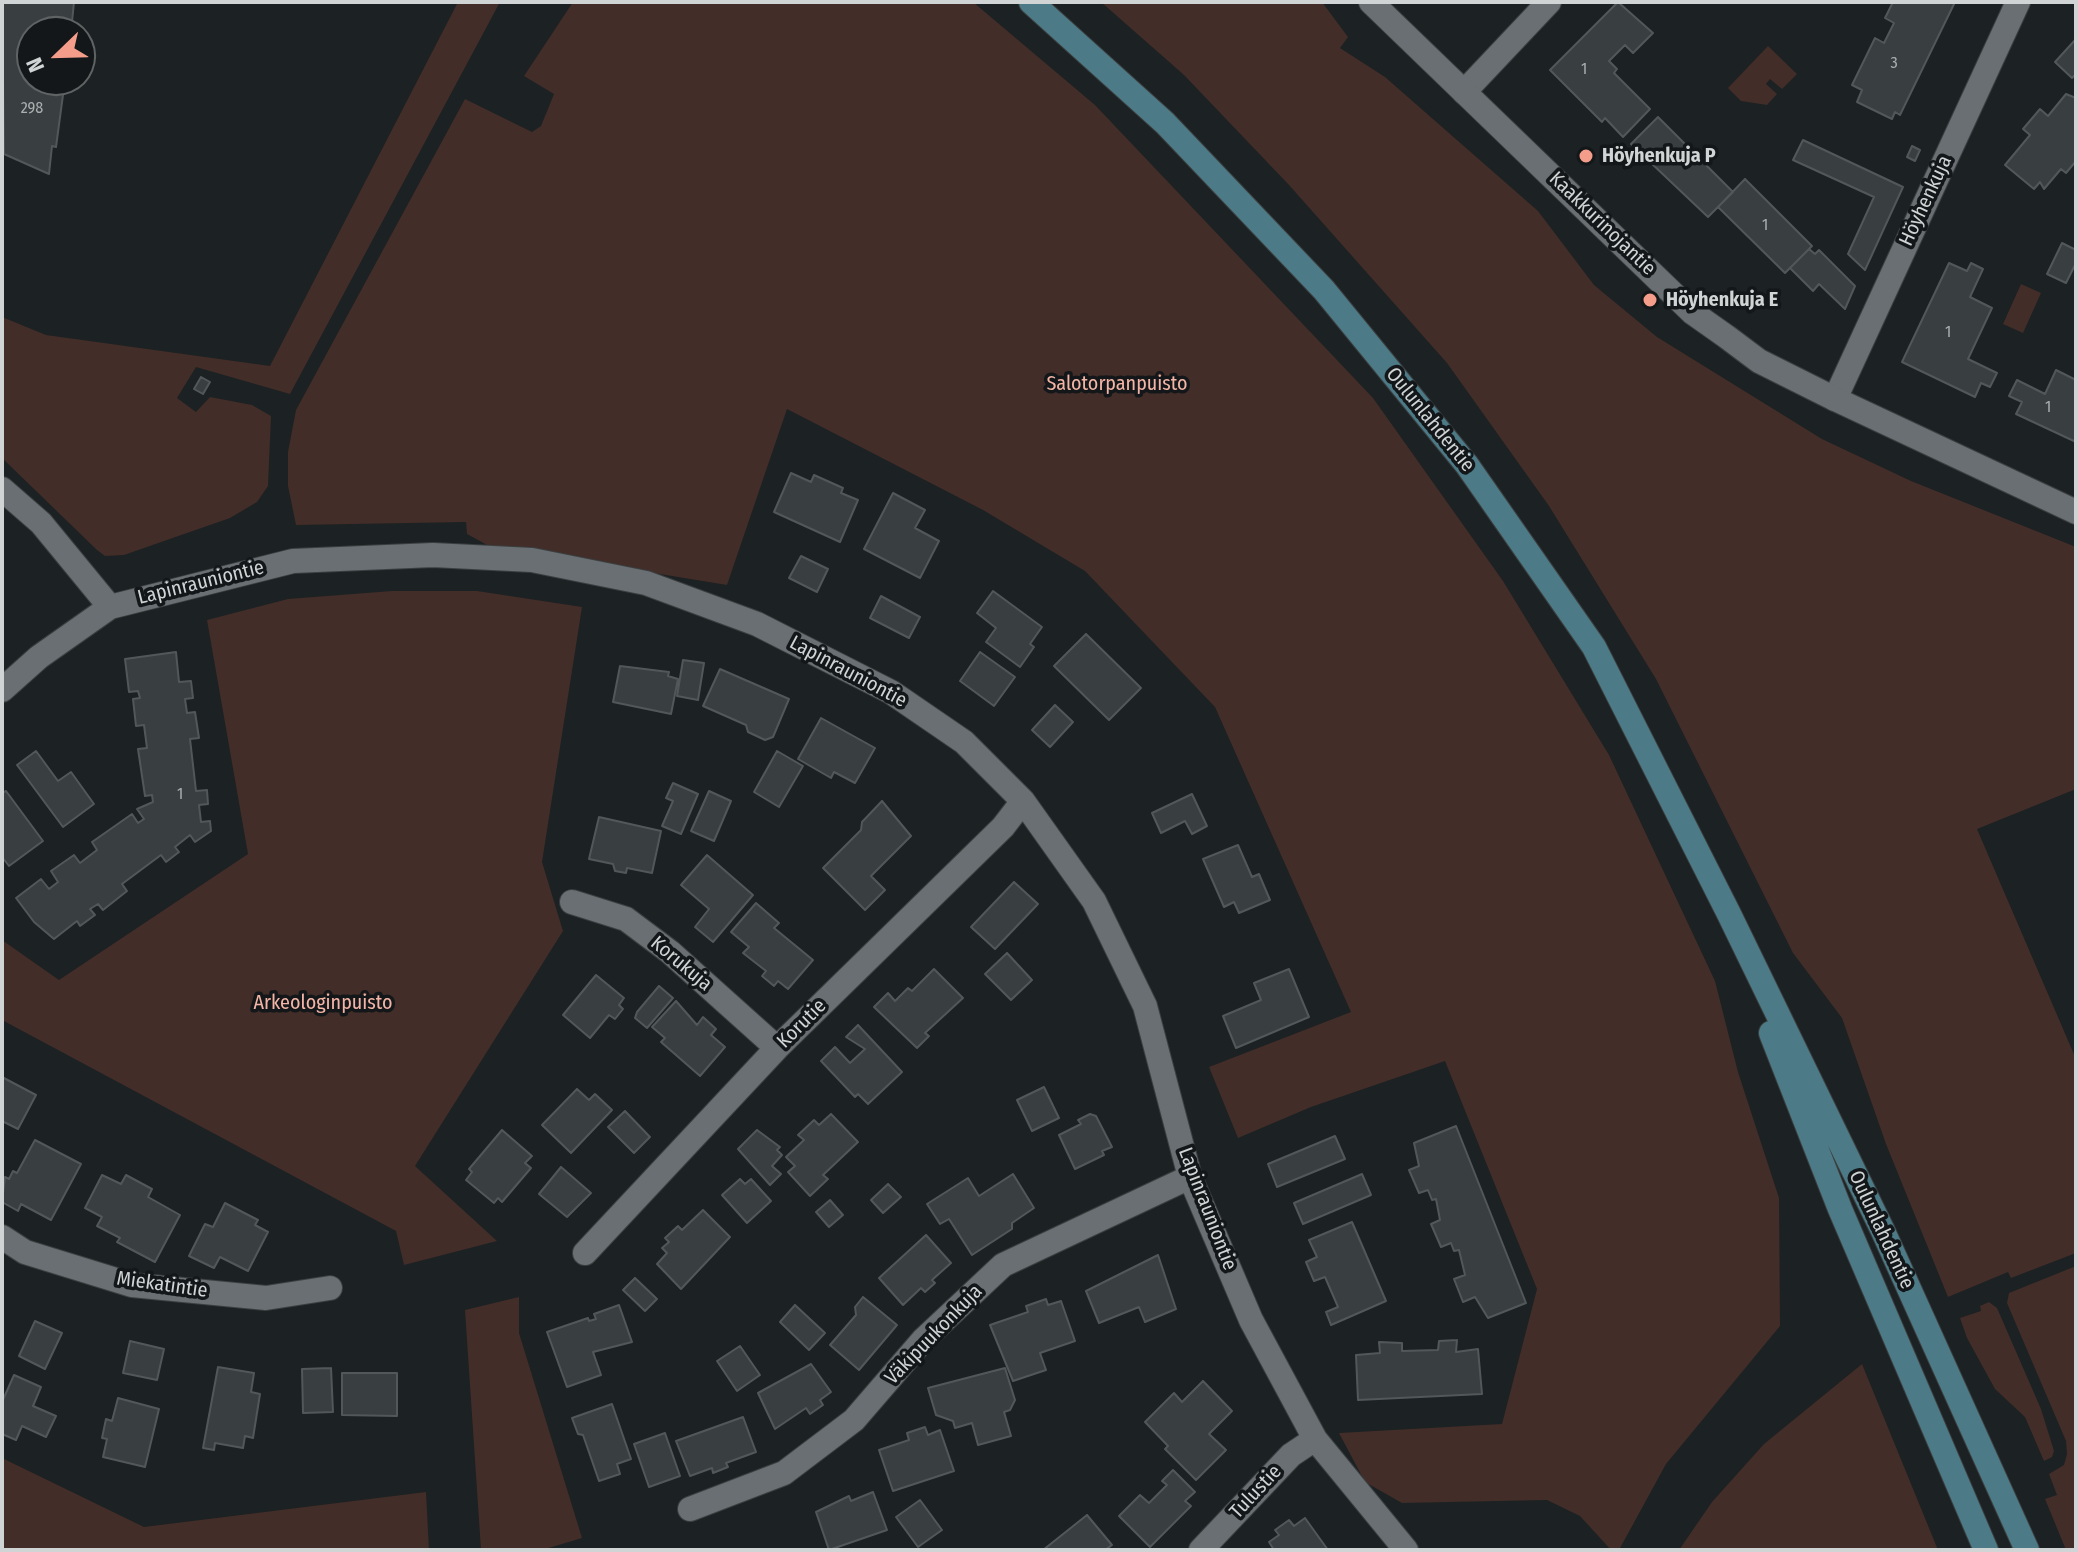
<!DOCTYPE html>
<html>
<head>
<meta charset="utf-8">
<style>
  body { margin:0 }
  #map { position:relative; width:2078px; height:1552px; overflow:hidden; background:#1c2123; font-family:"Fira Sans Condensed",sans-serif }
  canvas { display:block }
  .frame { position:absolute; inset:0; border:4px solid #d0d4d5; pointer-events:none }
  .north { position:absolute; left:16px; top:16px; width:80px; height:80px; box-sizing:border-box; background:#131719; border:2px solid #5f6364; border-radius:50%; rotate:247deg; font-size:22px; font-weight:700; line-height:32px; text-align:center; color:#d0d4d5 }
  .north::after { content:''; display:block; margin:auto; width:28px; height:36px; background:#f49d8b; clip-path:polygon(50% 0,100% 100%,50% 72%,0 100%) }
</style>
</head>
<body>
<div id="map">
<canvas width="2078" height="1552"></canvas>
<div class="frame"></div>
<div class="north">N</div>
</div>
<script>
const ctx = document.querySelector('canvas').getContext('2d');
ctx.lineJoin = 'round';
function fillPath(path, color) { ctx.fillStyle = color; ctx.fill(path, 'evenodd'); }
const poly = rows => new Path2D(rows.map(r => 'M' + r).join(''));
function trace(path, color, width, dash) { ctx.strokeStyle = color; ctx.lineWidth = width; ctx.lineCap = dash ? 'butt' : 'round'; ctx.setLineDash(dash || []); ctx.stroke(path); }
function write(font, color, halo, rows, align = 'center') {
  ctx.font = font + ' "Fira Sans Condensed",sans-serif'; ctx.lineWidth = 7; ctx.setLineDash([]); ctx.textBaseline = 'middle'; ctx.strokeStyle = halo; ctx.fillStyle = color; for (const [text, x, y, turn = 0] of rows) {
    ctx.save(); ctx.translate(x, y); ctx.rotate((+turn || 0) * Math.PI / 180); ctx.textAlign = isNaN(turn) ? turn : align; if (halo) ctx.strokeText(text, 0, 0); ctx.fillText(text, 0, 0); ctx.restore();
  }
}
fillPath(poly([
  [458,2,500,2,290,394,196,367,177,398,196,412,210,397,252,405,271,416,268,486,257,502,230,518,124,555,105,556,97,550,2,458,2,317,46,335,270,366],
  [573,2,973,2,1095,105,1373,398,1503,581,1609,755,1715,981,1738,1072,1779,1198,1780,1326,1666,1464,1619,1550,1611,1550,1580,1516,1547,1500,1402,1503,1365,1482,1339,1433,1502,1424,1537,1289,1445,1061,1311,1107,1238,1138,1209,1067,1351,1012,1215,707,1085,571,983,510,787,409,727,585,489,546,467,534,466,522,296,525,288,486,288,452,296,410,465,99,532,132,541,126,554,94,524,76],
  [1101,2,1322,2,1348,37,1340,48,1385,77,1538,211,1594,285,1657,337,1822,439,1911,481,2076,547,2076,789,1977,829,2076,1059,2076,1253,2011,1278,2008,1272,1948,1297,1886,1144,1842,1018,1793,953,1656,679,1549,506,1447,363,1289,185,1184,75],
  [1768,46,1797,74,1782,89,1770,79,1766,84,1777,94,1767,105,1741,101,1728,88],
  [2021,284,2041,293,2023,333,2003,324],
  [392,591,477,591,582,607,542,862,563,931,415,1166,497,1241,404,1265,396,1231,2,1020,2,940,59,980,248,854,207,620,288,599],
  [2076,1266,2076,1550,2066,1550,2045,1499,2057,1495,2049,1474,2064,1465,2067,1454,2066,1441,2007,1303,2009,1293],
  [519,1297,519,1333,582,1538,542,1550,481,1550,465,1310],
  [1989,1302,1997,1308,2041,1409,2054,1451,2052,1457,2044,1461,2025,1417,1995,1389,1967,1338,1960,1318,1981,1311,1980,1306],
  [1862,1364,1938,1550,1679,1550,1712,1502,1764,1444],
  [2,1458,144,1527,426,1492,429,1550,2,1550]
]), '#422d28');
const building = poly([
  [2,2,74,2,71,32,32,32,32,80,65,80,56,147,52,146,49,174,4,154,2,2],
  [1618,2,1653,33,1633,53,1625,45,1609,61,1617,69,1614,73,1650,109,1623,137,1605,118,1602,122,1550,70,1618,2],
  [1893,2,1955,2,1900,115,1895,112,1892,119,1857,102,1862,90,1852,85,1875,38,1884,43,1894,23,1885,18,1893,2],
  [2076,39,2076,74,2072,78,2055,62,2076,39],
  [2066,94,2076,98,2076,161,2066,173,2061,169,2044,189,2040,182,2034,189,2005,165,2030,135,2023,129,2040,109,2048,116,2066,94],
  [1658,117,1733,192,1708,217,1631,144,1658,117],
  [1803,140,1903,187,1865,270,1848,254,1874,197,1793,160,1803,140],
  [1912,146,1920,150,1915,161,1907,157,1912,146],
  [1745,179,1812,246,1785,273,1718,207,1745,179],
  [2062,243,2076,250,2076,263,2066,283,2047,274,2062,243],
  [1809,249,1815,254,1819,250,1855,286,1845,309,1819,284,1813,291,1790,268,1809,249],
  [1949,263,1967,271,1971,263,1983,269,1970,297,1992,308,1968,359,1997,373,1990,387,1981,383,1975,397,1902,362,1949,263],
  [2056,370,2076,380,2076,442,2016,414,2022,402,2009,396,2017,380,2045,394,2056,370],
  [201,377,210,382,203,394,194,389,201,377],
  [791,473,811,482,814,475,843,488,841,493,858,500,840,542,774,512,791,473],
  [893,493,925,510,915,528,939,541,920,578,864,549,893,493],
  [801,556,828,569,817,592,789,578,801,556],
  [993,591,1042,627,1030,644,1034,647,1020,667,986,642,996,628,977,613,993,591],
  [881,596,920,617,909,638,870,618,881,596],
  [1086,634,1141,688,1109,720,1054,666,1086,634],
  [176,652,179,682,191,681,193,698,185,699,187,713,195,712,199,738,190,739,196,791,207,790,208,804,199,805,201,822,210,821,211,831,195,842,190,835,175,847,179,852,166,862,161,855,122,884,127,891,103,910,98,904,90,909,95,915,80,926,77,921,54,939,34,922,16,898,41,879,49,889,58,882,51,871,74,855,80,863,97,850,92,842,132,814,138,823,144,819,137,809,153,802,152,795,145,796,138,749,147,748,144,725,136,726,133,699,140,698,138,691,129,692,125,659,176,652],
  [980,652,1015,677,994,706,960,681,980,652],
  [683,660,704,663,698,700,677,696,683,660],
  [620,666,669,672,668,676,678,679,671,714,613,702,620,666],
  [720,669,789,699,773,737,765,740,748,732,746,725,703,706,720,669],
  [1055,705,1073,722,1050,747,1032,730,1055,705],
  [821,718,875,748,855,783,834,772,831,778,798,759,821,718],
  [36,751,58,781,71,772,94,804,63,827,17,765,36,751],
  [777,751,803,766,779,807,754,792,777,751],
  [673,783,698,794,681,834,662,826,673,801,666,798,673,783],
  [6,791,43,841,9,866,2,857,2,793,6,791],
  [709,791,731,801,714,841,691,831,709,791],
  [1192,794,1207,826,1192,834,1185,821,1161,833,1152,813,1192,794],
  [882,801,911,836,871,876,885,890,865,910,823,868,861,830,862,822,882,801],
  [599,817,661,831,652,873,627,868,626,873,615,871,613,864,589,859,599,817],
  [1238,845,1252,877,1259,874,1270,900,1239,913,1234,902,1224,907,1203,859,1238,845],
  [707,855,753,895,713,942,695,927,709,909,681,885,707,855],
  [1014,882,1038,904,995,949,971,927,1014,882],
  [756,903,779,923,774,928,813,960,788,989,778,981,774,986,762,976,766,971,743,953,749,947,731,932,756,903],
  [1007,953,1032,980,1011,1000,985,974,1007,953],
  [934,969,963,998,925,1033,929,1036,917,1048,874,1007,888,993,895,1001,908,988,912,991,934,969],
  [1289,969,1309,1017,1236,1048,1223,1016,1261,1000,1254,983,1289,969],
  [596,975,624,998,619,1005,623,1009,615,1019,609,1015,590,1038,563,1015,596,975],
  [659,986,673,998,647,1028,635,1018,637,1012,659,986],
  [676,1001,697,1025,703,1017,716,1029,711,1035,725,1047,700,1076,661,1042,665,1038,652,1027,676,1001],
  [858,1025,902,1072,868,1104,858,1094,855,1097,821,1061,835,1047,850,1063,865,1049,846,1037,858,1025],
  [2,1077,36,1095,18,1129,2,1121,2,1077],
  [1044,1087,1059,1118,1032,1131,1017,1100,1044,1087],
  [577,1089,589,1100,595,1094,612,1110,571,1153,542,1125,577,1089],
  [625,1111,650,1137,634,1153,608,1127,625,1111],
  [831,1114,858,1142,823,1175,828,1179,810,1196,788,1172,795,1166,786,1157,804,1140,798,1135,814,1120,819,1125,831,1114],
  [1090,1114,1096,1116,1112,1147,1102,1151,1104,1155,1075,1169,1059,1135,1081,1124,1078,1120,1090,1114],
  [1456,1126,1526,1303,1488,1318,1475,1297,1463,1302,1454,1279,1465,1275,1459,1250,1454,1251,1451,1243,1441,1247,1431,1224,1440,1220,1436,1199,1432,1200,1428,1190,1419,1193,1409,1170,1419,1166,1414,1143,1456,1126],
  [502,1130,532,1156,525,1163,531,1168,502,1202,498,1198,494,1203,466,1180,472,1172,469,1169,502,1130],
  [757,1130,780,1147,777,1150,782,1155,772,1166,781,1174,770,1185,738,1149,757,1130],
  [1335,1136,1345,1159,1277,1187,1268,1164,1335,1136],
  [35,1140,81,1164,51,1220,21,1204,18,1211,2,1202,5,1177,9,1179,13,1171,17,1173,35,1140],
  [561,1167,591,1193,567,1217,539,1194,561,1167],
  [1013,1174,1034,1208,1012,1223,1012,1229,972,1255,949,1219,940,1224,927,1204,968,1178,979,1196,1013,1174],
  [1362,1174,1371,1195,1303,1224,1294,1203,1362,1174],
  [102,1175,121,1184,126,1175,152,1189,148,1197,180,1215,155,1262,117,1242,120,1238,97,1226,102,1217,85,1208,102,1175],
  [740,1179,745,1184,751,1179,771,1201,747,1223,722,1195,740,1179],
  [888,1184,901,1197,883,1213,871,1200,888,1184],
  [830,1200,843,1215,829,1227,816,1212,830,1200],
  [225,1203,258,1220,255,1225,268,1232,248,1271,220,1257,214,1268,189,1256,205,1224,213,1227,225,1203],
  [703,1210,730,1237,681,1289,657,1264,667,1253,662,1248,669,1242,665,1238,678,1226,682,1230,703,1210],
  [1352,1222,1386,1301,1331,1325,1326,1312,1338,1307,1325,1277,1314,1281,1306,1262,1317,1257,1309,1240,1352,1222],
  [926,1235,951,1263,932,1280,935,1283,925,1292,921,1288,903,1305,879,1278,926,1235],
  [1158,1255,1176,1309,1145,1322,1139,1307,1099,1323,1086,1291,1158,1255],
  [635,1278,657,1299,645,1311,623,1290,635,1278],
  [863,1297,897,1325,859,1370,830,1345,856,1315,855,1307,863,1297],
  [1046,1299,1048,1305,1061,1301,1075,1341,1040,1353,1046,1370,1013,1381,990,1325,1028,1312,1026,1306,1046,1299],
  [619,1305,632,1342,593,1352,601,1375,567,1387,547,1332,588,1318,589,1321,596,1319,594,1314,619,1305],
  [795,1305,825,1333,809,1350,780,1322,795,1305],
  [35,1321,62,1333,45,1369,19,1356,35,1321],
  [1457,1340,1456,1352,1478,1349,1482,1394,1358,1400,1356,1355,1380,1353,1379,1342,1402,1343,1402,1351,1438,1350,1439,1341,1457,1340],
  [130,1341,164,1349,157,1380,123,1373,130,1341],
  [740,1346,760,1375,737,1391,717,1361,740,1346],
  [811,1364,831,1392,820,1400,823,1405,810,1414,806,1408,775,1429,758,1393,811,1364],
  [218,1367,254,1373,251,1392,260,1394,253,1438,245,1436,243,1448,215,1443,214,1450,203,1448,218,1367],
  [331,1368,333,1412,303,1413,302,1369,331,1368],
  [1005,1368,1015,1400,1010,1410,1004,1412,1011,1436,978,1445,972,1423,955,1428,953,1421,936,1415,928,1388,1005,1368],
  [342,1373,397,1373,397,1416,342,1415,342,1373],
  [14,1375,41,1387,33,1406,56,1416,46,1437,22,1426,16,1440,2,1434,2,1402,14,1375],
  [1203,1381,1232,1411,1209,1434,1226,1450,1196,1480,1165,1449,1168,1446,1145,1422,1174,1393,1182,1402,1203,1381],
  [118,1398,159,1409,145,1467,103,1457,107,1439,102,1438,106,1419,112,1421,118,1398],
  [612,1404,631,1459,617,1464,620,1474,599,1481,583,1435,578,1434,572,1418,612,1404],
  [743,1417,756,1452,726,1463,728,1467,713,1473,712,1468,690,1476,676,1441,743,1417],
  [925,1427,928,1435,940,1430,954,1471,893,1491,879,1450,909,1440,907,1433,925,1427],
  [665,1433,680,1476,649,1487,634,1444,665,1433],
  [1173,1470,1195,1492,1185,1501,1191,1506,1150,1547,1119,1516,1140,1495,1149,1503,1167,1485,1162,1481,1173,1470],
  [873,1492,887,1530,829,1550,816,1512,849,1496,851,1501,873,1492],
  [920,1500,942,1530,918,1547,896,1517,920,1500],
  [1087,1515,1112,1545,1105,1550,1043,1550,1087,1515],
  [1305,1518,1328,1550,1274,1550,1269,1542,1279,1535,1275,1530,1289,1520,1294,1526,1305,1518]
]);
fillPath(building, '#393f41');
trace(building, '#52585a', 2);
const minor = poly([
  [1464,92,1549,2],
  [1835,399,2018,2],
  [2,489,41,523,110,607],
  [2,690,39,657,110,607,293,561,433,555,532,560,646,583,757,624,891,692,964,742,1023,801,1094,901,1145,1006,1190,1177,1251,1320,1315,1439,1406,1550],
  [572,902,626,919,670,952,777,1048],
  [2,1237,25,1252,132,1285,266,1298,330,1288],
  [585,1253,777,1048,1003,827,1023,801],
  [690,1509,784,1473,854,1420,923,1340,1003,1265,1190,1177],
  [1201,1550,1291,1455,1315,1439]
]);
const tertiary = poly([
  [1371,2,1693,313,1727,337,1759,361,1835,399,2076,512]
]);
const secondary = poly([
  [1031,2,1165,123,1324,290,1467,465,1594,647,1729,914,1883,1231,2027,1550],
  [1771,1033,1840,1209,1986,1550]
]);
trace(minor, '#3b3f40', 26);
trace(tertiary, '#3b3f40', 26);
trace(secondary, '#3b3f40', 26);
trace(minor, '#696f72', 24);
trace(tertiary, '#696f72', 24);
trace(secondary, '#4d7a87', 24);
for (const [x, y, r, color] of [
  [1586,156,8,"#f49d8b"],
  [1650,300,8,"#f49d8b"]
]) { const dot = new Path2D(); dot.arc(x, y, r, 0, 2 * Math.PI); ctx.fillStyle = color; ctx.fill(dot); trace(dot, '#131719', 3); }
write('16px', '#aaafb0', null, [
  ["3",1894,64],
  ["1",1584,70],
  ["298",32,109],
  ["1",1765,226],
  ["1",1948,333],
  ["1",2048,408],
  ["1",180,795]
]);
write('bold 20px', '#d0d4d5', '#131719', [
  ["Höyhenkuja P",1602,156],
  ["Höyhenkuja E",1666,300]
], 'left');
write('20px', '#d0d4d5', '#131719', [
  ["Höyhenkuja",1926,201,-65],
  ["Kaakkurinojantie",1602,224,44],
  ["Oulunlahdentie",1430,420,51],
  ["Lapinrauniontie",201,583,-14],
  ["Lapinrauniontie",848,672,28],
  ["Korukuja",681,964,40],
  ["Korutie",802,1024,-45],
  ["Lapinrauniontie",1207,1209,69],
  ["Oulunlahdentie",1881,1230,65],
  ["Miekatintie",162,1285,8],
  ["Väkipuukonkuja",934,1335,-46],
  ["Tulustie",1256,1492,-47]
]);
write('20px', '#f5b5a6', '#131719', [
  ["Salotorpanpuisto",1117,384],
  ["Arkeologinpuisto",323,1003]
]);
</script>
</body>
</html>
